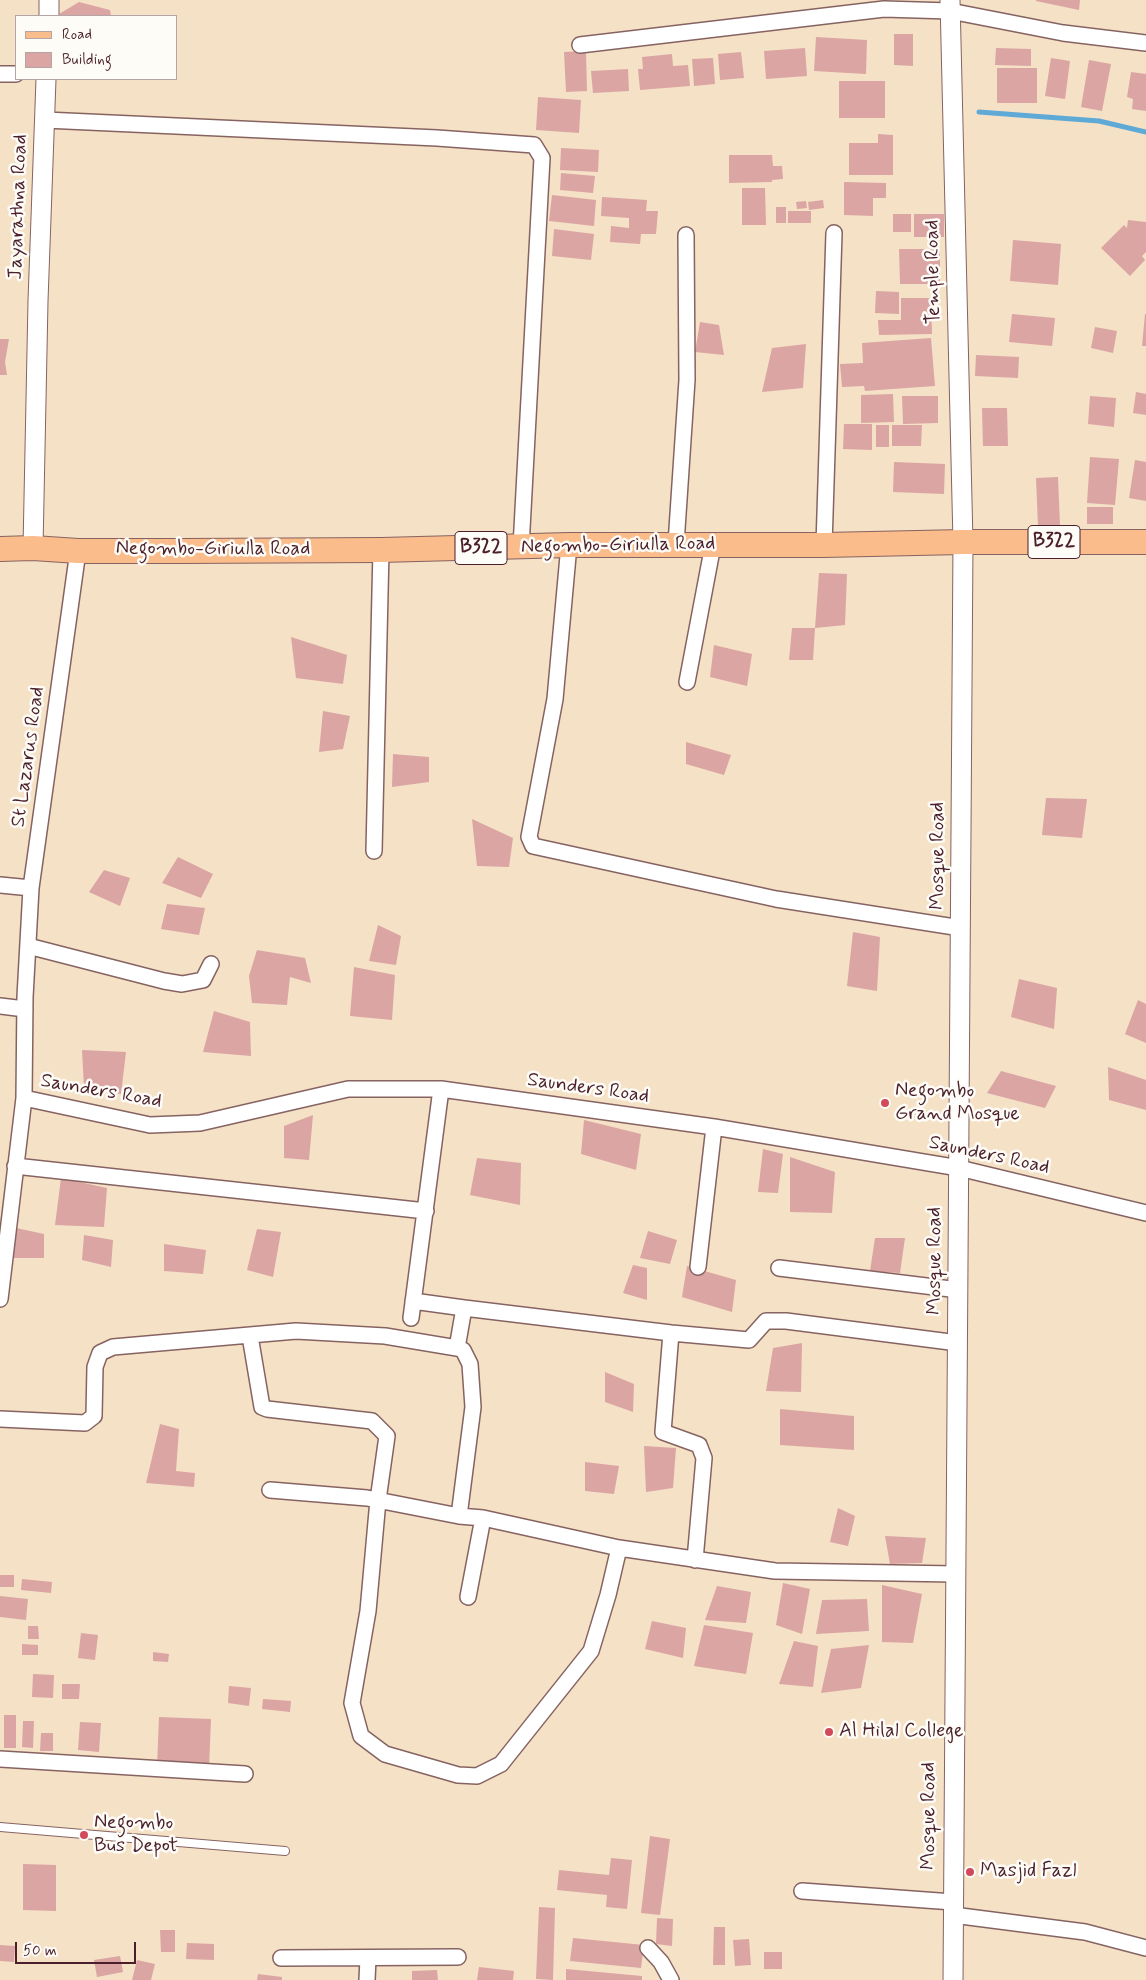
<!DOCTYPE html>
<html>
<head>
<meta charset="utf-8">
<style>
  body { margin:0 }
  #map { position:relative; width:1146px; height:1980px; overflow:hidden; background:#f5e1c6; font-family:Mynerve,sans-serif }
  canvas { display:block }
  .legend { position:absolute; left:15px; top:15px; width:162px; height:65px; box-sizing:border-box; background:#fdfcf7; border:1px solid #b5a4a5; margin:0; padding:6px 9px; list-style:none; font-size:15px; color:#4a1f2b }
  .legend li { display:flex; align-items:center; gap:10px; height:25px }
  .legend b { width:25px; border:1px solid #b5a4a5 }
  .scale { position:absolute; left:15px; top:1942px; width:121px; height:22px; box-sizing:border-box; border:2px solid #4a1f2b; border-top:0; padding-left:6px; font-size:15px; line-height:18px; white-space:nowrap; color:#4a1f2b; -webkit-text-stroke:4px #fdfcf7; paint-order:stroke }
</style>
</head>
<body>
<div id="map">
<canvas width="1146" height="1980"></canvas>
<ul class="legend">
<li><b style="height:6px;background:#f9bc8a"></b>Road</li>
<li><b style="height:14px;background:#dba5a4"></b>Building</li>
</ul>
<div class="scale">50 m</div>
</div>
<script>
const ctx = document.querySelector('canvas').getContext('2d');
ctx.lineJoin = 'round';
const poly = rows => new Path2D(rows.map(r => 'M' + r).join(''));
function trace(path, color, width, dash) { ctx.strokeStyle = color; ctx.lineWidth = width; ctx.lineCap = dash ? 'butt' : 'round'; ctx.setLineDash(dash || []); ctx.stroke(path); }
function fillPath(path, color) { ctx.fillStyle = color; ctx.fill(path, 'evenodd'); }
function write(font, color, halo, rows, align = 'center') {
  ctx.font = font + ' Mynerve,sans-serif'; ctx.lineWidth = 5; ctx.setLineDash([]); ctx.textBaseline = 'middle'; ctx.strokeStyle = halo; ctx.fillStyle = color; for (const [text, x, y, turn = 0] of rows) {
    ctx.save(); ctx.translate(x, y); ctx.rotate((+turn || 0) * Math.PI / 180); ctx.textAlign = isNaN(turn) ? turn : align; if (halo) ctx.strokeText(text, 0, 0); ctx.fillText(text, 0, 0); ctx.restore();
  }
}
trace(poly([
  [979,112,1099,121,1146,132]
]), '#5fa9d7', 5);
fillPath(poly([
  [1036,0,1080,0,1079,10,1036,1],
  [79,2,110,10,111,16,61,16,59,14],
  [894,34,913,34,913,66,894,65],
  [816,37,867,40,866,74,814,71],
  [805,48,807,76,766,79,764,51],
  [996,48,1031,49,1031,66,995,65],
  [586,51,587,91,566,92,564,52],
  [741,52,744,78,720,80,718,54],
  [672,54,673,66,688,65,690,86,640,90,638,69,643,69,642,57],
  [713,58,715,84,694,86,692,59],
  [1051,58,1070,61,1065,99,1045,96],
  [1089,60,1111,64,1102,111,1081,107],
  [997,68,1037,68,1037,103,997,103],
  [628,69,629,91,593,93,591,71],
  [1131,72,1146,74,1146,111,1132,109,1133,99,1127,97],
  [839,81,885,81,885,118,839,118],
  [538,97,581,100,579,133,536,130],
  [878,134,893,135,893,175,849,175,849,143,878,143],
  [561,148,599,150,598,172,560,170],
  [729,155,772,155,773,166,782,166,783,179,772,180,772,182,729,183],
  [561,173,595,176,593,193,560,190],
  [844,182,886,183,886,198,873,198,873,216,844,215],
  [742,188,765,188,766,225,742,225],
  [552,195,596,200,594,226,549,221],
  [602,197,647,200,646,211,658,211,656,234,641,234,640,244,610,242,611,226,629,228,629,218,601,216],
  [823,200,824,208,809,210,808,202],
  [806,201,807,208,797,209,796,202],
  [776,207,786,207,786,223,776,223],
  [788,211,811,211,811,223,788,223],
  [893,214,911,214,911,232,893,232],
  [914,214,944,214,944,237,914,237],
  [1128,220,1146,222,1146,252,1142,256,1145,260,1130,276,1101,248,1124,225,1127,228],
  [554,229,594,234,591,260,552,256],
  [1013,240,1061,244,1058,285,1010,281],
  [899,249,940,249,940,284,900,284],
  [876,291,899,292,899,314,875,313],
  [901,298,931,298,932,334,879,335,878,320,901,320],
  [1012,314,1055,318,1052,346,1009,342],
  [1145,314,1146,314,1146,346,1142,346],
  [700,322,719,325,724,355,695,352],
  [1095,327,1117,331,1113,353,1091,348],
  [931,338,935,386,865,391,864,386,842,387,840,364,863,363,862,343],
  [0,339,9,339,5,362,7,375,0,375],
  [806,344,803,388,762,392,772,348],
  [976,355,1019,357,1018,378,975,376],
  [1136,392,1146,394,1146,415,1133,413],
  [893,394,894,422,861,423,861,395],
  [902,396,938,396,938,423,903,424],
  [1090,396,1116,398,1114,427,1088,424],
  [982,408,1007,408,1008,446,983,446],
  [844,424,872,424,872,450,843,449],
  [876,425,889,425,889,447,876,447],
  [892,425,922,425,921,446,892,446],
  [1090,457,1119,459,1115,505,1087,503],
  [1135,460,1146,462,1146,501,1129,498],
  [894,462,945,464,944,494,893,492],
  [1058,477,1060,525,1038,526,1036,478],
  [1087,507,1113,507,1113,524,1087,524],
  [819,573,847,574,845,625,815,628],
  [792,628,815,628,813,660,789,660],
  [291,637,347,655,343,684,296,678],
  [714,645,752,654,747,686,710,677],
  [323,711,350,716,343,749,319,752],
  [686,742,731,755,724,775,686,764],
  [393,754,429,757,429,782,392,787],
  [1046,798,1087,799,1082,838,1042,835],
  [472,819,513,838,509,867,477,866],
  [178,857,213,874,201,898,162,883],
  [104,870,130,878,120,906,89,892],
  [167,904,205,908,199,935,161,929],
  [378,925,401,936,396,965,369,961],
  [853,932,880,937,877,991,847,986],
  [257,950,305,958,311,983,290,977,287,1005,252,1003,249,976],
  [354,967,395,975,392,1020,350,1016],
  [1019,979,1057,988,1054,1029,1011,1017],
  [1138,1000,1146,1004,1146,1043,1125,1034],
  [214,1011,250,1022,251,1056,203,1052],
  [82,1050,126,1052,121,1094,84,1088],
  [1108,1067,1146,1080,1146,1110,1109,1100],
  [1001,1071,1056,1086,1045,1108,987,1093],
  [313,1115,309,1160,284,1158,284,1126],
  [584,1120,641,1134,636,1170,581,1154],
  [763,1149,783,1154,778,1193,758,1192],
  [790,1157,835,1172,832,1213,790,1212],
  [477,1158,521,1163,520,1205,470,1195],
  [61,1178,107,1188,104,1227,55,1225],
  [16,1228,44,1234,44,1258,10,1258],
  [257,1229,281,1232,273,1277,247,1270],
  [648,1231,677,1240,670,1264,640,1258],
  [84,1235,113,1240,111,1267,82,1260],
  [875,1238,905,1238,900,1273,870,1271],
  [164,1244,206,1250,203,1274,164,1271],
  [633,1265,647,1268,647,1300,623,1293],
  [687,1266,736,1280,732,1312,682,1297],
  [802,1343,801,1392,766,1391,773,1348],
  [605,1372,634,1384,633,1412,605,1402],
  [780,1409,854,1416,854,1450,780,1445],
  [160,1424,179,1429,176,1471,195,1473,194,1487,146,1483],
  [644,1446,676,1448,673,1488,646,1492],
  [585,1462,619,1466,614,1494,585,1491],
  [838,1508,855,1516,848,1546,830,1542],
  [885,1536,926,1538,922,1563,890,1564],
  [0,1575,14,1575,14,1587,0,1587],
  [22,1579,52,1582,51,1593,21,1590],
  [783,1583,810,1589,802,1634,776,1625],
  [882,1585,922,1594,913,1643,882,1642],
  [717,1586,751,1592,746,1623,705,1620],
  [0,1596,28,1599,26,1620,0,1617],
  [867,1599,869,1631,816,1634,822,1600],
  [652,1621,686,1628,683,1658,645,1649],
  [704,1625,753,1633,746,1674,694,1666],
  [28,1626,38,1626,39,1639,28,1639],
  [81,1633,98,1635,95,1660,78,1658],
  [794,1641,818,1646,813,1687,779,1684],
  [22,1644,38,1645,38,1655,22,1655],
  [869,1645,861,1688,821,1693,831,1649],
  [153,1652,169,1654,168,1662,153,1661],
  [33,1674,54,1675,53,1698,32,1697],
  [62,1684,80,1684,79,1699,62,1699],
  [229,1686,251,1688,249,1706,228,1703],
  [263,1699,291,1701,290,1712,262,1709],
  [4,1715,16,1715,16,1748,4,1748],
  [159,1717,211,1719,209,1768,157,1767],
  [23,1721,34,1721,33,1748,22,1747],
  [80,1722,101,1723,99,1752,78,1750],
  [41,1733,53,1733,53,1751,40,1751],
  [650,1836,670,1839,660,1915,641,1913],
  [611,1858,632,1860,627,1909,606,1907,607,1895,557,1890,559,1870,609,1875],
  [23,1864,56,1865,56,1911,23,1910],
  [539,1907,555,1908,553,1980,536,1979],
  [657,1918,673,1919,672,1946,656,1944],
  [714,1927,725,1927,725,1965,713,1965],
  [160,1930,175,1930,175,1952,161,1952],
  [573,1938,644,1945,641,1968,570,1961],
  [749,1939,751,1965,735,1966,733,1940],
  [187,1943,214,1944,214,1960,186,1959],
  [0,1945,15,1946,14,1962,0,1961],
  [764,1952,782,1952,782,1969,764,1969],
  [120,1956,123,1972,97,1977,94,1960],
  [137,1960,155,1964,151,1980,132,1980],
  [479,1967,514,1971,513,1980,477,1980],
  [566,1969,642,1976,642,1980,566,1980],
  [437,1970,438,1980,412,1980,412,1971],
  [258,1974,282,1977,282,1980,257,1980]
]), '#dba5a4');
const service = poly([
  [0,1827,285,1851]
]);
const minor = poly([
  [580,45,884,9,950,11,1063,33,1146,43],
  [0,74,16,74],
  [45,120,437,138,534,145,542,158,521,547],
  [676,544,687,380,686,235],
  [569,545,555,699,529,837,533,846,776,899,961,928],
  [824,545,834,233],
  [687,682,713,545],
  [374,851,381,550],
  [0,885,31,888],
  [28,946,164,981,182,984,203,980,211,964],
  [0,1006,25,1009],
  [24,1098,150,1125,200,1123,348,1089,441,1089,714,1127,959,1168,1146,1213],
  [15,1166,426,1211],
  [698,1267,714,1127],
  [779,1268,959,1290],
  [0,1299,24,1098,25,997,31,888,78,551],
  [413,1301,464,1308],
  [411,1318,441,1089],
  [671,1333,663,1432,699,1445,704,1458,695,1560],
  [250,1336,262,1407,267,1409,372,1421,387,1436,378,1500,368,1611,352,1703,361,1736,385,1754,458,1775,477,1776,501,1764,591,1651,608,1595,619,1548],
  [457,1348,464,1308,671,1333,749,1340,766,1321,786,1321,958,1343],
  [0,1419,85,1423,94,1416,95,1367,100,1353,113,1347,296,1331,385,1336,457,1348,463,1350,470,1364,473,1407,459,1516],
  [270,1490,367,1498,459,1516,483,1518,619,1548,775,1571,955,1574],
  [468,1597,483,1518],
  [0,1759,245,1774],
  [802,1891,953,1902],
  [953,1915,1085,1932,1146,1948],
  [648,1948,661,1962,671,1980],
  [281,1958,458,1957],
  [367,1980,368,1958]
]);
const tertiary = poly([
  [950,0,963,542,953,1980],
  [49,16,49,0],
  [33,548,38,301,46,79]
]);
const primary = poly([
  [0,549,33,548,78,551,182,551,381,550,569,545,824,545,963,542,1146,542]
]);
trace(service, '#866361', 10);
trace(minor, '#866361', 18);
trace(tertiary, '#866361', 21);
trace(primary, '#866361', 26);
trace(service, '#fff', 8);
trace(minor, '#fff', 15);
trace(tertiary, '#fff', 19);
trace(primary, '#f9bc8a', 24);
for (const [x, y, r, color] of [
  [885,1103,5,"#d1495b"],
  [829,1732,5,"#d1495b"],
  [84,1835,5,"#d1495b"],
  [970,1872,5,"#d1495b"]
]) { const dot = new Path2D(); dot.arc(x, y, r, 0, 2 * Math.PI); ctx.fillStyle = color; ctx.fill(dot); trace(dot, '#fdfcf7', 2); }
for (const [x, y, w] of [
  [1054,542,52],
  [481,548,52]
]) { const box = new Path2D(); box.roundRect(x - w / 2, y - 16.5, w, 33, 4); ctx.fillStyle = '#fdfcf7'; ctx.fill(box); trace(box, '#4a1f2b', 1); }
write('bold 19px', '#4a1f2b', null, [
  ["B322",1054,542],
  ["B322",481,548]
]);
write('20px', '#4a1f2b', '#fdfcf7', [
  ["Jayarathna Road",19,207,-88],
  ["Temple Road",934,272,-91],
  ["Negombo-Giriulla Road",618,546,-1],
  ["Negombo-Giriulla Road",213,550],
  ["St Lazarus Road",29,757,-82],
  ["Mosque Road",939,856,-90],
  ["Saunders Road",588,1089,8],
  ["Saunders Road",101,1092,10],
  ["Saunders Road",989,1156,12],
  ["Mosque Road",936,1261,-90],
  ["Mosque Road",930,1816,-90]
]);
write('20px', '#4a1f2b', '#fdfcf7', [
  ["Negombo",895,1092],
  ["Grand Mosque",895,1115],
  ["Al Hilal College",839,1732],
  ["Negombo",94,1824],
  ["Bus Depot",94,1847],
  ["Masjid Fazl",980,1872]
], 'left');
</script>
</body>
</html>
